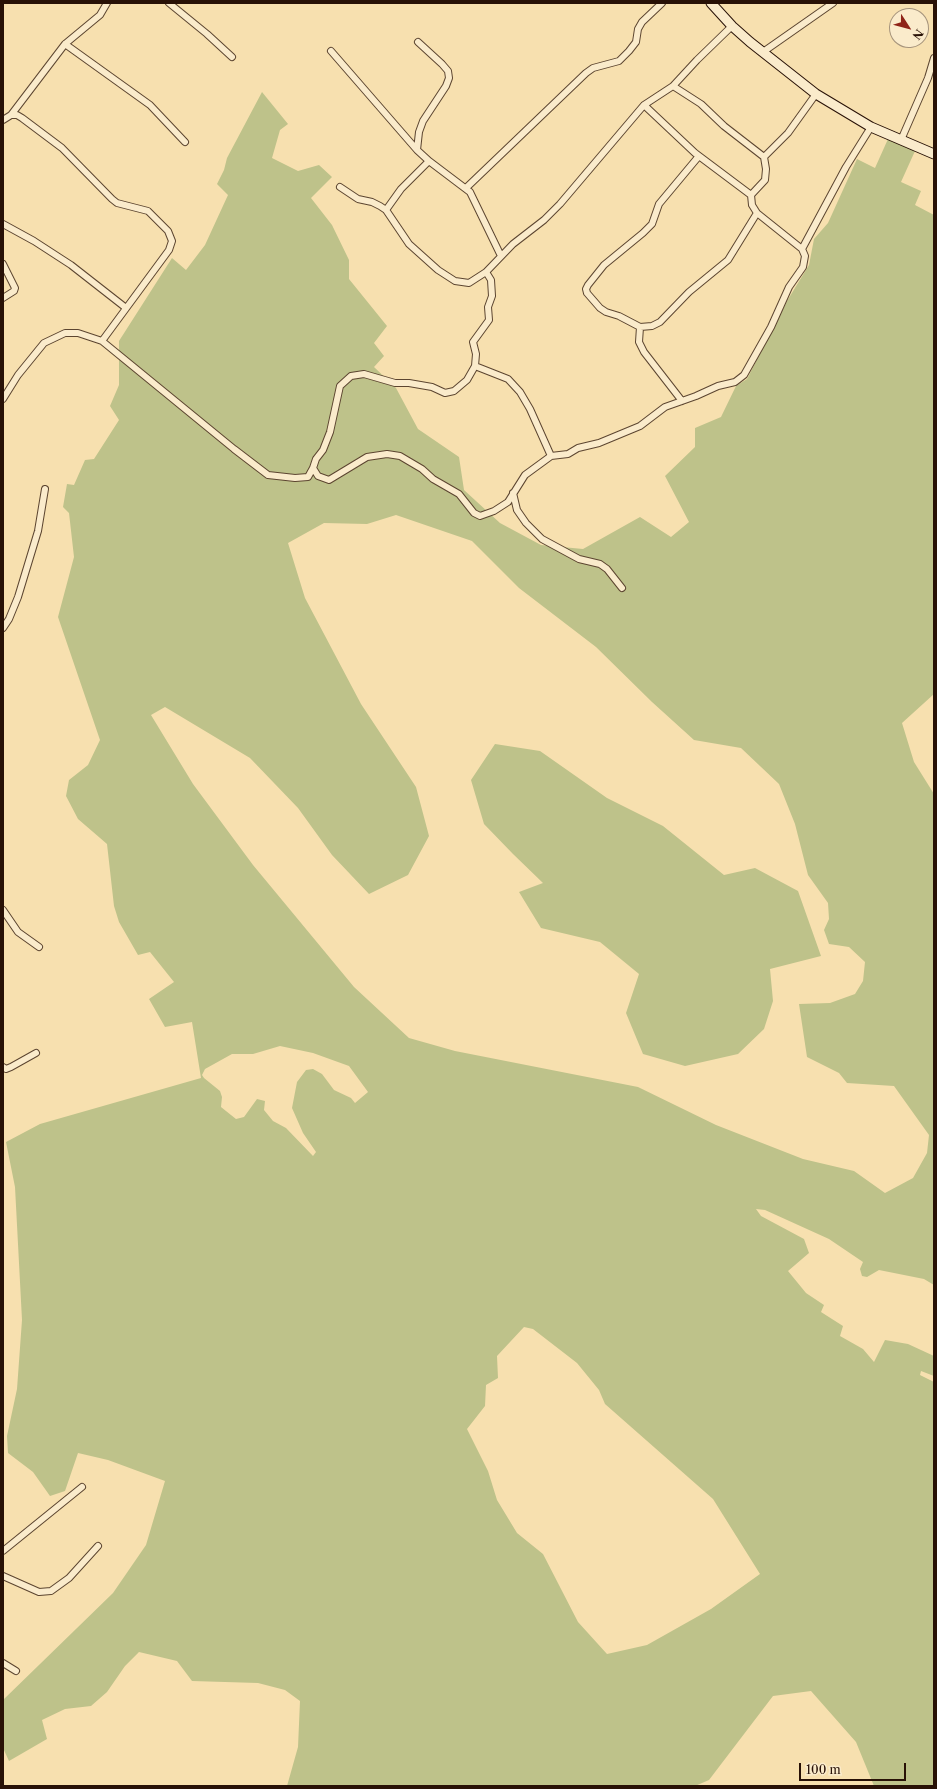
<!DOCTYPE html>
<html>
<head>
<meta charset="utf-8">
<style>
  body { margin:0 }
  #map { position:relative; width:937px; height:1789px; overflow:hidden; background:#f7e0af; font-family:"Libre Caslon Text",serif }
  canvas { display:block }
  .frame { position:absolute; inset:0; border:4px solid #281106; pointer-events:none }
  .north { position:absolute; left:889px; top:8px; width:40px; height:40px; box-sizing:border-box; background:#faebcb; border:1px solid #a6947c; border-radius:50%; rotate:126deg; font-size:11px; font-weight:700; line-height:16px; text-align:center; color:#281106 }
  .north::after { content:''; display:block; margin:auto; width:14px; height:18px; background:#8f2418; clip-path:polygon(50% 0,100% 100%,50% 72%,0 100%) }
  .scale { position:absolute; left:799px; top:1763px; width:107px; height:18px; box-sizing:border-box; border:2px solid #281106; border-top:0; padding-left:5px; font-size:12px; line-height:14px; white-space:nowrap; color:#281106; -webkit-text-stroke:3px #faebcb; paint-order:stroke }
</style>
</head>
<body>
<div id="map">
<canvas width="937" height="1789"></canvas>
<div class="frame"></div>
<div class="north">N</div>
<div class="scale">100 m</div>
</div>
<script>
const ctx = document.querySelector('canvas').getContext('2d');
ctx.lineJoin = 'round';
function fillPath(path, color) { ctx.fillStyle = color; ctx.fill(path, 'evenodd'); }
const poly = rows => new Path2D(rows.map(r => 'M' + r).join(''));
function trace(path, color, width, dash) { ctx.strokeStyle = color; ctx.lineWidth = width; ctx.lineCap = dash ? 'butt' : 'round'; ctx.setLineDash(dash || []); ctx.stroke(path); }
fillPath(poly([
  [262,92,288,124,280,130,272,158,298,171,319,165,332,177,311,198,332,225,349,260,349,279,387,326,374,343,384,356,374,367,396,388,418,429,459,457,464,490,500,523,541,545,583,549,640,517,671,537,689,522,665,476,695,447,695,428,721,417,736,386,747,379,787,301,809,265,814,239,828,223,857,159,875,168,888,139,915,151,901,182,921,191,915,205,934,215,934,694,902,723,914,762,934,794,934,1285,924,1279,879,1270,867,1277,862,1276,860,1269,863,1262,829,1239,765,1210,756,1209,761,1216,804,1239,809,1253,788,1271,806,1293,824,1305,821,1312,843,1326,840,1336,863,1349,874,1362,885,1340,908,1344,934,1356,934,1376,921,1371,920,1375,934,1382,934,1786,874,1786,856,1742,811,1691,773,1696,709,1780,695,1786,287,1786,298,1747,300,1701,285,1690,258,1683,192,1681,177,1661,139,1652,125,1666,107,1692,91,1706,65,1709,42,1720,47,1739,9,1761,3,1748,3,1700,113,1593,146,1545,165,1481,108,1460,78,1453,65,1491,50,1496,33,1472,8,1453,7,1436,17,1389,22,1320,15,1187,6,1142,40,1124,201,1078,192,1022,165,1027,149,999,174,982,150,952,138,955,119,922,114,906,107,844,78,819,66,796,69,780,88,765,100,740,58,617,74,557,69,513,63,507,67,484,74,485,85,460,94,459,119,420,110,406,119,385,119,341,172,258,186,270,205,245,228,195,217,184,224,170,227,158],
  [396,515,472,541,519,588,596,647,652,702,694,740,741,748,779,784,795,824,808,875,828,903,829,919,824,930,829,944,849,947,865,962,863,981,855,994,830,1003,799,1004,807,1057,839,1073,847,1083,894,1086,929,1135,927,1153,913,1178,885,1193,854,1171,803,1159,716,1125,638,1087,455,1051,409,1038,354,987,253,865,193,784,151,715,165,707,250,758,298,808,332,855,369,894,408,875,429,836,416,787,361,704,305,598,288,543,324,523,367,524],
  [280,1046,313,1053,349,1066,368,1092,355,1103,351,1098,334,1090,322,1074,313,1069,306,1070,297,1082,292,1108,303,1133,316,1152,313,1156,286,1128,273,1121,264,1110,265,1101,257,1099,244,1117,236,1119,221,1107,222,1097,220,1091,204,1078,202,1075,205,1069,232,1054,253,1054],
  [524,1327,533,1329,577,1363,599,1390,605,1404,713,1499,760,1574,711,1609,647,1645,607,1654,578,1622,543,1554,517,1533,497,1500,488,1471,467,1429,485,1406,486,1385,498,1378,497,1356],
  [495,744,540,751,607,798,663,826,724,875,755,868,798,891,821,956,770,969,773,1001,764,1029,738,1054,685,1066,643,1054,626,1013,639,974,600,942,541,928,519,892,543,883,513,854,484,824,471,780]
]), '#bec28a');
const street = poly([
  [169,3,207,34,232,57],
  [65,44,150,105,185,142],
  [331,51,417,150],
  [763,52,833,3],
  [673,86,701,104,724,126,764,157],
  [644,105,695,153,751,195],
  [11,115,17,115,22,118,62,148,112,199,117,203,148,211,168,231,172,241,169,250,102,341],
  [3,120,11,115,65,44,100,15,107,3],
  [901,140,928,78,934,58],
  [699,156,659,204,652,224,643,233,604,265,588,285,586,289,587,293,600,308,606,312,619,316,640,327,652,326,660,322,689,292,728,260,757,213],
  [429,161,470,192,501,256],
  [340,187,358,199,372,202,380,206,386,210,409,244,438,270,455,281,469,283,486,272,513,244,544,220,560,204,644,105,673,86,697,60,732,26],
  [466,188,586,73,593,68,619,61,629,51,636,42,638,29,642,22,662,3],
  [386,210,401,189,429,161,417,150,419,132,423,121,446,86,449,78,448,71,442,64,418,42],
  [3,224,34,241,71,265,126,308],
  [802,249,846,167,871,127],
  [3,264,15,288,14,291,3,298],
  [486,272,491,280,492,296,488,307,489,320,473,342,476,354,475,366,467,380,454,391,445,393,432,387,409,383,395,383,364,374,351,376,340,386,330,432,323,450,316,459,313,468,318,476,329,480,367,457,387,454,400,456,422,469,433,479,459,494,474,513,480,516,494,511,508,502,525,475,551,456,568,454,578,448,599,443,640,426,665,407,696,396,718,386,735,382,744,375,771,327,789,287,803,267,805,256,802,249,757,213,752,205,751,195,765,180,766,169,764,157,788,133,816,94],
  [640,327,639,342,644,352,682,401],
  [475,366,508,379,520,392,530,409,551,456],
  [3,399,18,375,44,343,65,333,78,333,102,341,234,449,268,475,295,478,308,477,313,468],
  [513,493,517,510,526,523,542,539,579,559,600,564,607,569,622,588],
  [3,628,9,619,18,597,38,531,45,489],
  [3,910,18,932,39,947],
  [3,1067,6,1069,11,1067,36,1053],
  [3,1551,82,1487],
  [3,1576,39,1592,51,1591,69,1578,98,1546],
  [3,1663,16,1671]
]);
const secondary = poly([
  [711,3,732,26,750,42,816,94,871,127,934,154]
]);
trace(street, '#5c4530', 8);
trace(secondary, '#281106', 11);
trace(street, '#faebcb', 6);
trace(secondary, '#faebcb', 9);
</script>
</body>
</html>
